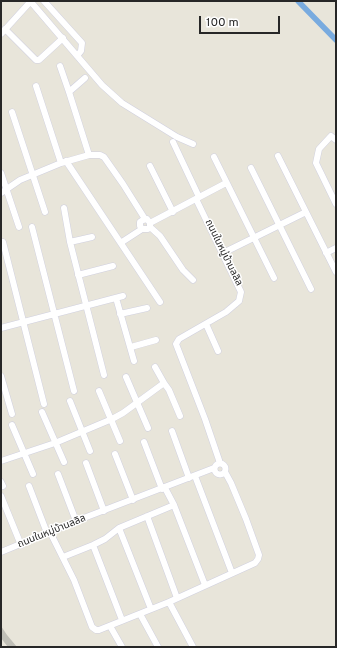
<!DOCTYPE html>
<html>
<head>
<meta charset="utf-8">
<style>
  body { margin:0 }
  #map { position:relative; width:337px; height:648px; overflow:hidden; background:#e8e5da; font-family:Overpass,sans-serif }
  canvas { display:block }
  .frame { position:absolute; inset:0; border:2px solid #272727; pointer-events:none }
  .scale { position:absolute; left:199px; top:16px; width:81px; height:18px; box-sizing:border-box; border:2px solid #272727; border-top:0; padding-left:5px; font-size:12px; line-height:14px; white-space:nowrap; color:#272727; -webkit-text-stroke:3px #fff; paint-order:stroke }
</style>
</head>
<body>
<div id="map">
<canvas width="337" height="648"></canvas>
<div class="frame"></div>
<div class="scale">100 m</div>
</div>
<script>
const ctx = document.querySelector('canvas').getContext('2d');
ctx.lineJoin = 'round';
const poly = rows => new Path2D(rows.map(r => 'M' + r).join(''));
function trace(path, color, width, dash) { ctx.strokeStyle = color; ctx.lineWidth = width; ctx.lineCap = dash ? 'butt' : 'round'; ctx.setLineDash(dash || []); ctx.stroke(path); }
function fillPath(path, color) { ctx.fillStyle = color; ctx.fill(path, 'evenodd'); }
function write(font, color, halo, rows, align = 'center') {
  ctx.font = font + ' Overpass,"Noto Sans Thai",sans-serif'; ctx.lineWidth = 3; ctx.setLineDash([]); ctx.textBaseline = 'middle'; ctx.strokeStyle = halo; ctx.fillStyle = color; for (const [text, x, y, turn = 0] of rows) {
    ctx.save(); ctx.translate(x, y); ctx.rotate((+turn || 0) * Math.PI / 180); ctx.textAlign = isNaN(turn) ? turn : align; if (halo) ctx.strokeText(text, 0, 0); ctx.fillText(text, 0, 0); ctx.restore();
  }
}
trace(poly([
  [298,1,336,40]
]), '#79abdf', 5.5);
fillPath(poly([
  [1,626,7,635,17,647,8,647,4,642,1,638]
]), '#c0bfb7');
const minor = poly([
  [44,1,82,43,81,51,77,56],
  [31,2,102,85,122,103,177,137,193,144],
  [5,29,36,60,39,60,63,38],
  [1,34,31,1],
  [60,66,69,92,89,155],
  [36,86,61,163],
  [69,92,85,78],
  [12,112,45,212],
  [336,140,331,136,319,149,316,163,336,204],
  [173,142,199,197],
  [278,156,336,272],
  [214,157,274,278],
  [66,161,160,302],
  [150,166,173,212],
  [251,168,311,289],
  [1,173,19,227],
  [1,193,20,180,61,163,89,155,100,155,104,157,123,184,145,219],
  [196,199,241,292,239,301,226,312,179,339,176,344,205,419,220,463],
  [64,208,70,242,104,375],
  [150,223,147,219,143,220,140,222,140,226,142,229,148,229,150,227,150,223,226,183],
  [32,227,74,391],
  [150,227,160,236,183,270,193,280],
  [3,242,44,404],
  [70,242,92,237],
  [122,242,142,229],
  [223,253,306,212],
  [326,253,336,248],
  [78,275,113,266],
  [116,298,134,361],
  [120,314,147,308],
  [206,324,218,351],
  [1,328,123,296],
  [131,347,156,340],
  [155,367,164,383,169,390,180,416],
  [1,376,12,414],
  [126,377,148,428],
  [99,391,120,441],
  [70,401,90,451],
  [42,412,64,462],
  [12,425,33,474],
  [172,431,189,478],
  [144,442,162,489],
  [115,454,133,500],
  [1,461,55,443,112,419,123,413,164,383],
  [86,463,104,511],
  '214.5 469a5.5 5.5 0 1 1 11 0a5.5 5.5 0 1 1-11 0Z',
  [58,474,76,521],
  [195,476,232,573],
  [1,482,3,486],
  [29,486,47,533],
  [1,496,21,545],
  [174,505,205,585],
  [147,516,177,598],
  [119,528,151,609],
  [50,532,74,580,92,627,96,630,99,630,169,602,255,563,258,559,259,555,246,519,231,483,225,472],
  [93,545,122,620],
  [1,552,76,521,214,468],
  [63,557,93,545,105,539,119,528,174,505,165,488],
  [169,602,193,647],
  [140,614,158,647],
  [110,626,122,647]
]);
trace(minor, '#d0d0df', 7);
trace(minor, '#fff', 6);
write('10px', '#272727', '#fff', [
  ["ถนนในหมู่บ้านลลิล",223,253,64],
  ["ถนนในหมู่บ้านลลิล",52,532,-22]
]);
</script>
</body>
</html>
